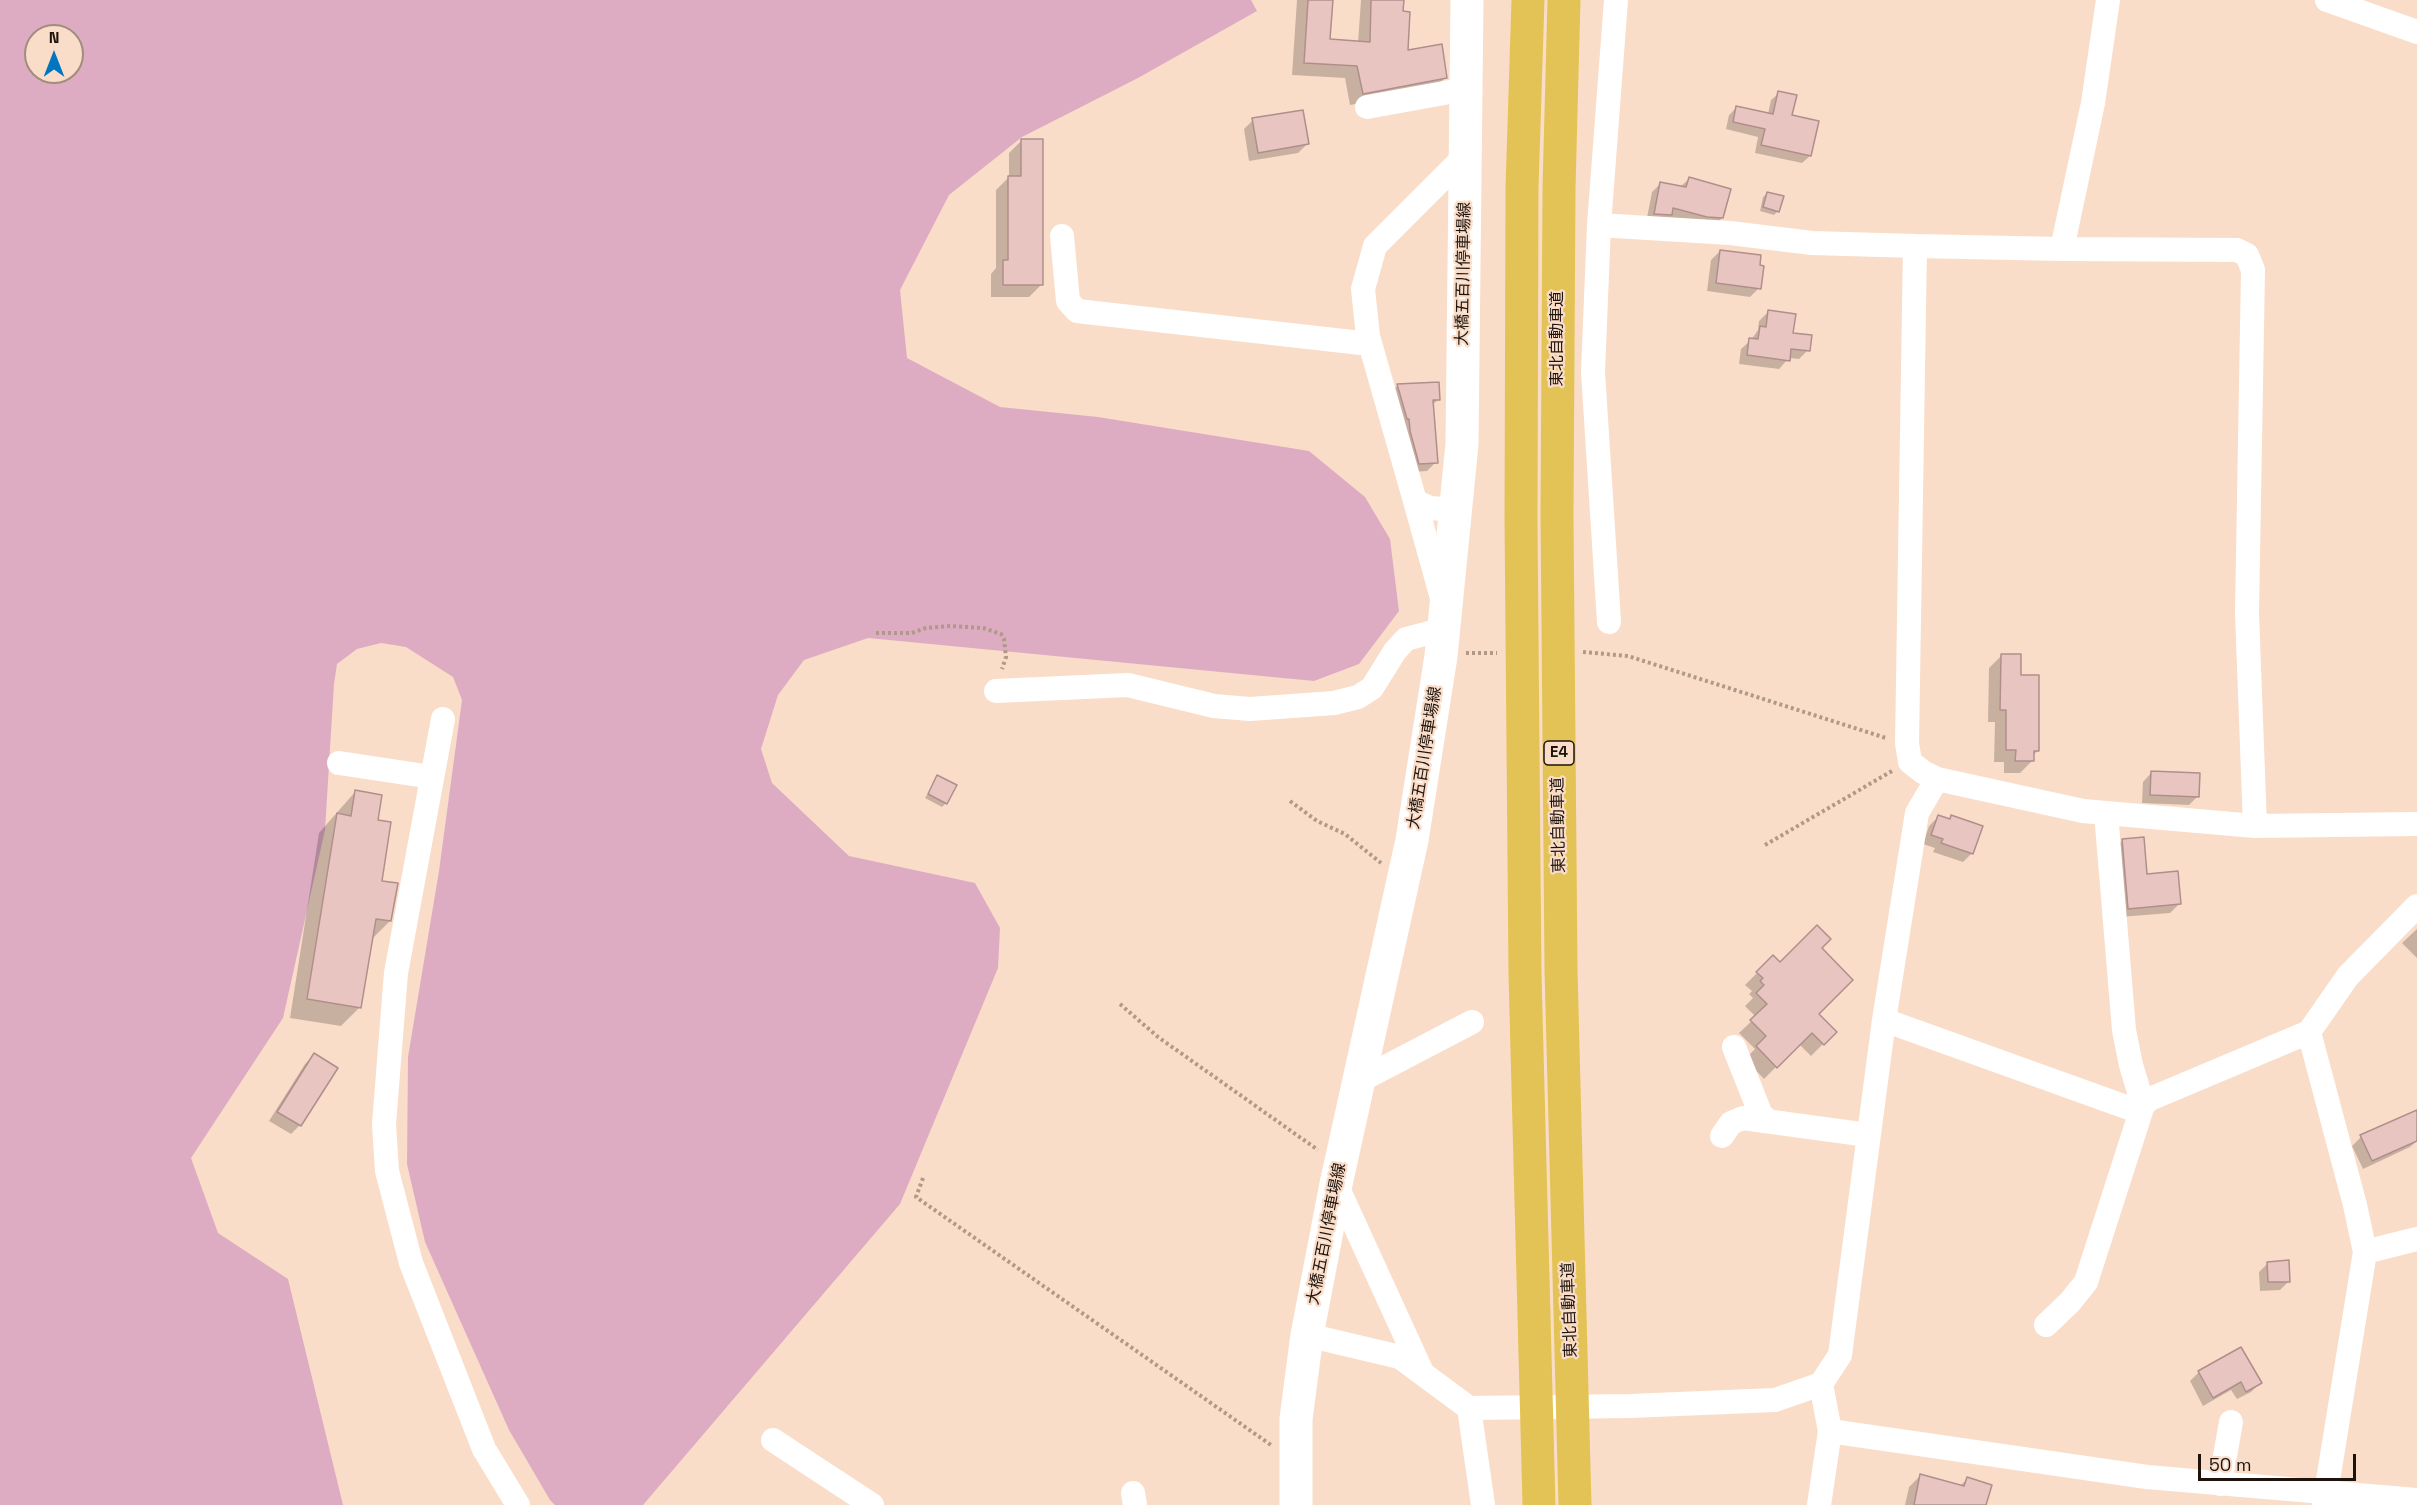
<!DOCTYPE html>
<html>
<head>
<meta charset="utf-8">
<style>
  body { margin:0 }
  #map { position:relative; width:2417px; height:1505px; overflow:hidden; background:#faddc9; font-family:"Space Grotesk",sans-serif }
  canvas { display:block }
  .north { position:absolute; left:24px; top:24px; width:60px; height:60px; box-sizing:border-box; background:#faddc9; border:2px solid #a28c7d; border-radius:50%; rotate:0deg; font-size:16px; font-weight:700; line-height:24px; text-align:center; color:#1d130c }
  .north::after { content:''; display:block; margin:auto; width:21px; height:27px; background:#0076c0; clip-path:polygon(50% 0,100% 100%,50% 72%,0 100%) }
  .scale { position:absolute; left:2198px; top:1454px; width:158px; height:27px; box-sizing:border-box; border:3px solid #1d130c; border-top:0; padding-left:8px; font-size:18px; line-height:21px; white-space:nowrap; color:#1d130c; -webkit-text-stroke:4px #faddc9; paint-order:stroke }
</style>
</head>
<body>
<div id="map">
<canvas width="2417" height="1505"></canvas>
<div class="north">N</div>
<div class="scale">50 m</div>
</div>
<script>
const ctx = document.querySelector('canvas').getContext('2d');
ctx.lineJoin = 'round';
function fillPath(path, color) { ctx.fillStyle = color; ctx.fill(path, 'evenodd'); }
const poly = rows => new Path2D(rows.map(r => 'M' + r).join(''));
function trace(path, color, width, dash) { ctx.strokeStyle = color; ctx.lineWidth = width; ctx.lineCap = dash ? 'butt' : 'round'; ctx.setLineDash(dash || []); ctx.stroke(path); }
function write(font, color, halo, rows, align = 'center') {
  ctx.font = font + ' "Space Grotesk","Noto Sans JP",sans-serif'; ctx.lineWidth = 4.5; ctx.setLineDash([]); ctx.textBaseline = 'middle'; ctx.strokeStyle = halo; ctx.fillStyle = color; for (const [text, x, y, turn = 0] of rows) {
    ctx.save(); ctx.translate(x, y); ctx.rotate((+turn || 0) * Math.PI / 180); ctx.textAlign = isNaN(turn) ? turn : align; if (halo) ctx.strokeText(text, 0, 0); ctx.fillText(text, 0, 0); ctx.restore();
  }
}
fillPath(poly([
  [0,0,1251,0,1257,11,1138,78,1022,137,949,195,900,290,907,358,1000,407,1098,417,1309,451,1365,497,1390,539,1399,611,1359,664,1314,681,868,638,804,660,778,695,761,749,772,783,849,856,975,883,1000,928,998,968,900,1204,643,1505,555,1505,550,1500,509,1430,425,1242,407,1164,408,1057,439,871,462,700,453,677,406,647,381,643,357,649,337,664,334,684,325,830,283,1018,191,1158,218,1233,288,1279,343,1505,0,1505],
  [36,36,72,36,72,72,36,72]
]), '#ddacc3');
fillPath(poly([
  [1297,0,1331,0,1328,41,1358,43,1361,0,1402,0,1407,52,1446,77,1433,90,1350,105,1345,78,1292,75],
  [1779,93,1810,156,1802,163,1755,153,1758,137,1726,129,1729,115,1736,108,1768,114,1771,100],
  [1253,120,1307,144,1298,153,1249,161,1244,129],
  [1022,140,1042,284,1029,297,991,297,991,274,996,268,996,190,1009,177,1009,153],
  [1689,179,1722,218,1713,227,1646,223,1652,192,1661,183,1680,187],
  [1768,193,1778,211,1774,215,1760,211,1763,197],
  [1720,251,1759,288,1750,297,1707,291,1711,260],
  [1768,312,1808,350,1799,359,1789,358,1779,369,1739,364,1741,349,1751,340,1758,330,1759,321],
  [1437,383,1439,399,1432,405,1436,462,1427,471,1411,472,1388,395,1397,386],
  [2002,655,2019,677,2038,750,2033,756,2032,761,2020,773,2004,773,2004,762,1994,762,1995,722,1988,722,1989,668],
  [2152,772,2198,796,2189,805,2142,803,2143,782],
  [938,777,946,803,942,807,925,798],
  [355,792,376,821,380,882,390,921,371,940,360,1007,341,1026,290,1018,319,833],
  [1938,817,1948,820,1951,817,1972,853,1963,862,1933,852,1935,848,1923,844,1929,826],
  [2123,840,2145,876,2179,904,2170,913,2120,917,2114,849],
  [2417,929,2417,958,2402,943],
  [1820,948,1817,1014,1835,1032,1811,1056,1799,1044,1764,1079,1745,1059,1755,1049,1739,1033,1756,1017,1745,1006,1753,998,1749,994,1752,991,1745,985,1773,957,1780,964],
  [314,1055,336,1068,300,1125,291,1134,269,1121,305,1064],
  [2417,1134,2417,1141,2410,1147,2363,1169,2352,1146,2361,1137],
  [2268,1263,2289,1281,2280,1290,2260,1291,2259,1272],
  [2241,1349,2260,1383,2251,1392,2237,1399,2231,1390,2203,1406,2190,1381,2199,1372],
  [1921,1475,1960,1486,1968,1478,1984,1505,1905,1505,1909,1487]
]), '#0003');
const building = poly([
  [1308,0,1333,0,1330,39,1370,42,1371,0,1404,0,1403,11,1410,12,1408,50,1442,44,1447,78,1363,94,1357,66,1304,63,1308,0],
  [1778,91,1797,95,1792,115,1819,121,1811,156,1761,145,1765,129,1733,122,1736,106,1773,114,1778,91],
  [1303,110,1309,144,1258,153,1252,118,1303,110],
  [1021,139,1043,139,1043,285,1003,285,1003,260,1008,260,1008,176,1021,176,1021,139],
  [1689,177,1731,189,1723,218,1707,217,1673,208,1672,215,1654,214,1660,182,1686,187,1689,177],
  [1767,192,1784,196,1779,212,1763,207,1767,192],
  [1720,250,1761,255,1760,265,1764,266,1761,289,1716,283,1720,250],
  [1768,310,1796,314,1793,333,1812,335,1810,351,1791,349,1790,361,1747,355,1749,338,1758,339,1760,326,1766,327,1768,310],
  [1439,382,1440,400,1433,400,1438,463,1419,464,1410,431,1409,419,1407,419,1397,384,1439,382],
  [2001,654,2021,654,2021,675,2039,675,2039,751,2034,751,2034,761,2015,761,2016,750,2006,750,2006,710,2000,710,2001,654],
  [2151,771,2200,773,2199,797,2150,795,2151,771],
  [937,775,957,785,947,804,928,794,937,775],
  [355,790,382,795,378,820,391,822,382,881,398,883,391,921,376,919,361,1008,307,999,337,813,351,816,355,790],
  [1938,815,1950,819,1951,815,1983,826,1973,854,1941,843,1943,839,1931,835,1938,815],
  [2144,837,2147,874,2178,871,2181,904,2128,909,2122,839,2144,837],
  [1817,925,1831,939,1822,948,1853,980,1819,1014,1837,1032,1824,1045,1812,1033,1777,1068,1756,1046,1766,1036,1750,1020,1767,1004,1756,993,1764,985,1760,981,1763,978,1756,972,1773,955,1780,962,1817,925],
  [314,1053,338,1068,301,1126,277,1112,314,1053],
  [2417,1110,2417,1141,2372,1161,2360,1135,2417,1110],
  [2289,1260,2290,1282,2268,1282,2267,1262,2289,1260],
  [2241,1347,2262,1383,2246,1392,2241,1382,2213,1398,2198,1371,2241,1347],
  [1920,1474,1964,1486,1967,1477,1992,1485,1986,1505,1914,1505,1920,1474]
]);
fillPath(building, '#e9c5c2');
trace(building, '#b08e8b', 1.5);
trace(poly([
  [876,633,912,633,926,628,950,626,983,628,1001,634,1004,639,1006,657,1002,669],
  [1583,652,1628,656,1886,738],
  [1466,653,1497,653],
  [1290,801,1317,821,1345,834,1381,863],
  [1765,845,1892,771],
  [1120,1004,1158,1037,1318,1150],
  [923,1178,916,1197,1271,1445]
]), '#b09989', 4, [3, 3]);
trace(poly([
  [1616,0,1599,225,1730,233,1812,243,1915,246],
  [2327,0,2417,32],
  [1367,107,1466,89],
  [1599,225,1593,372,1609,622],
  [1062,236,1068,301,1077,311,1370,344],
  [2062,249,2093,103,2108,0],
  [1415,501,1442,598],
  [1456,510,1430,508,1415,501,1368,336,1363,289,1375,246,1465,156],
  [996,691,1128,685,1214,706,1250,709,1334,703,1358,697,1372,688,1395,651,1406,639,1444,629],
  [443,719,396,973,384,1124,387,1171,411,1263,484,1449,518,1505],
  [339,763,432,777],
  [2106,813,2124,1030,2131,1065,2143,1105],
  [2255,826,2247,613,2253,270,2247,255,2237,250,2062,249,1915,246,1907,743,1910,762,1923,772,1937,779,2083,811,2255,826,2417,824],
  [1884,1020,2140,1112],
  [1734,1047,1761,1115,1769,1121],
  [1359,1081,1472,1022],
  [1722,1136,1731,1123,1743,1118,1868,1135],
  [1336,1184,1421,1370],
  [2365,1252,2417,1239],
  [2046,1325,2070,1302,2086,1282,2143,1105,2150,1099,2309,1032],
  [1307,1335,1400,1357,1469,1408,1630,1406,1775,1400,1821,1384,1840,1355,1884,1020,1917,813,1937,779],
  [1821,1384,1830,1431,2147,1477,2417,1500],
  [1469,1408,1483,1505],
  [773,1440,872,1505],
  [2220,1484,2231,1422],
  [1133,1493,1135,1505],
  [1819,1505,1830,1431],
  [2324,1505,2365,1252,2355,1205,2309,1032,2348,976,2417,906]
]), '#fff', 24);
trace(poly([
  [1296,1505,1296,1419,1307,1335,1336,1184,1412,840,1441,656,1462,444,1467,0]
]), '#fff', 33);
trace(poly([
  [1528,0,1522,188,1521,519,1525,974,1539,1505],
  [1564,0,1559,188,1557,516,1561,970,1575,1505]
]), '#e4c356', 33);
for (const [x, y, w] of [
  [1559,753,30]
]) { const box = new Path2D(); box.roundRect(x - w / 2, y - 12, w, 24, 4.5); ctx.fillStyle = '#faddc9'; ctx.fill(box); trace(box, '#1d130c', 1.5); }
write('bold 15px', '#1d130c', null, [
  ["E4",1559,753]
]);
write('16px', '#1d130c', '#faddc9', [
  ["大橋五百川停車場線",1464,274,-89],
  ["東北自動車道",1558,339,-90],
  ["大橋五百川停車場線",1425,758,-81],
  ["東北自動車道",1559,825,-91],
  ["大橋五百川停車場線",1327,1234,-79],
  ["東北自動車道",1570,1310,-92]
]);
</script>
</body>
</html>
